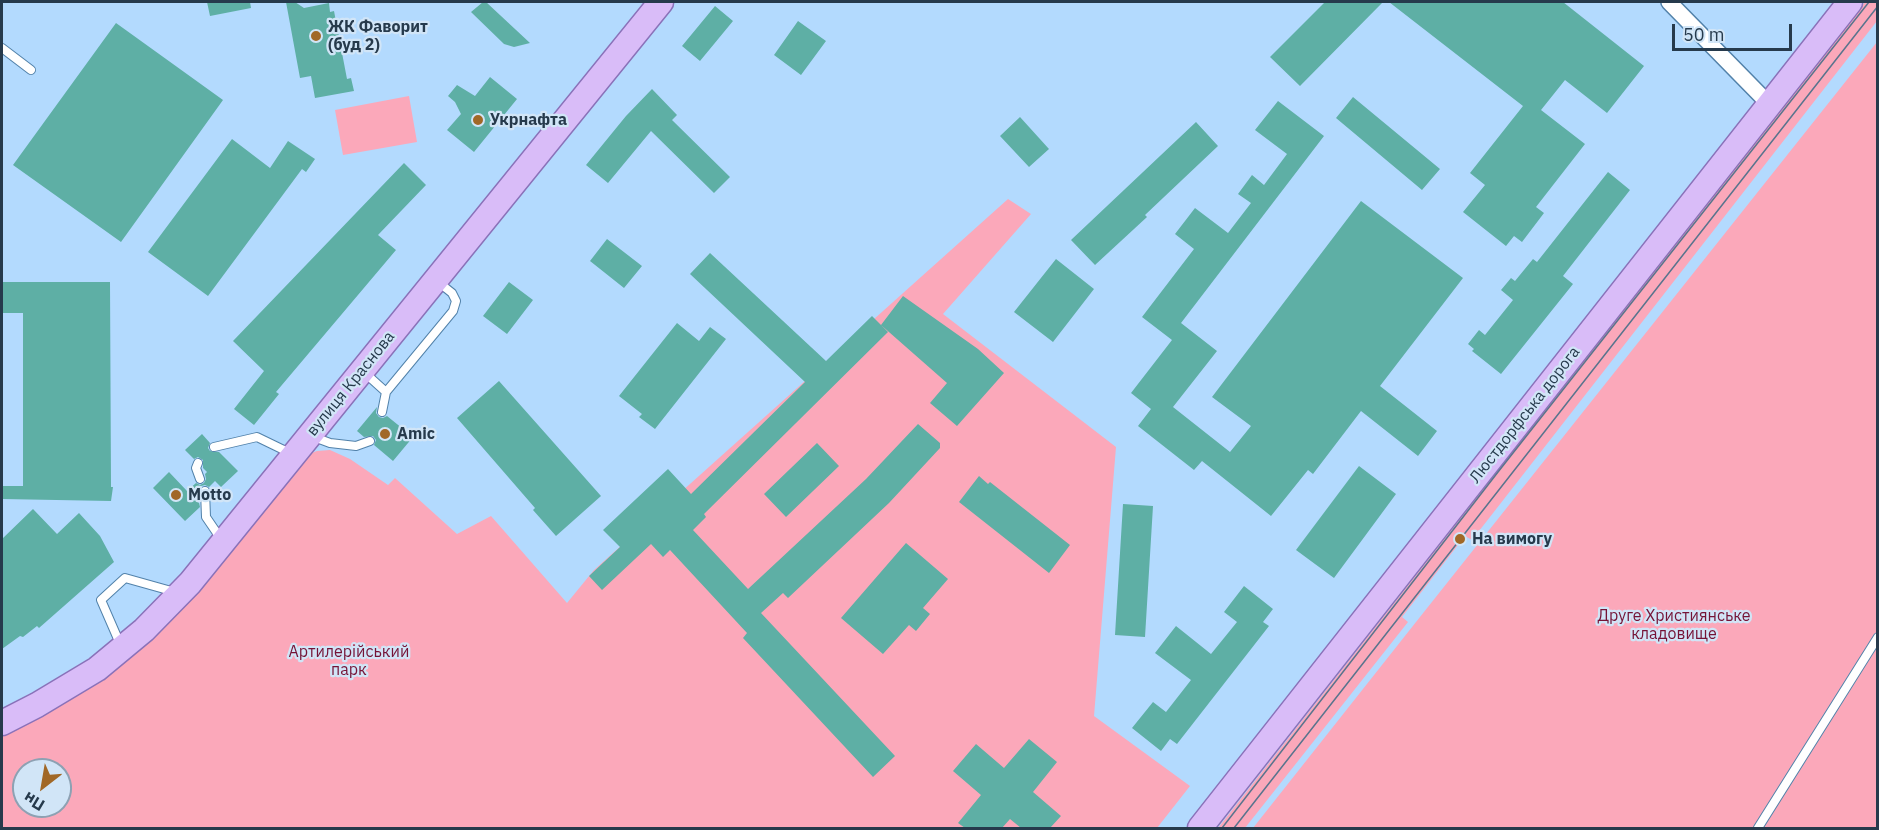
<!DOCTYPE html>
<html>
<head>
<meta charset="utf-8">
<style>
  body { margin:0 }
  #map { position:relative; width:1879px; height:830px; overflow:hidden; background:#b3dafe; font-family:"IBM Plex Sans",sans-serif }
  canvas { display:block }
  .frame { position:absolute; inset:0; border:3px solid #263a4c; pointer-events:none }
  .north { position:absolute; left:12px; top:758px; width:60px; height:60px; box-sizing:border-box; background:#d1e5f7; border:2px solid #8da1b3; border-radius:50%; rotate:211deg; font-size:16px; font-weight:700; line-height:24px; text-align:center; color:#263a4c }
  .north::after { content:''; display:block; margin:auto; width:21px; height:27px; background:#a16827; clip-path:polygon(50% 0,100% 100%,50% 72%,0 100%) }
  .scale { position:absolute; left:1672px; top:24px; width:120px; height:27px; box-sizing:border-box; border:3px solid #263a4c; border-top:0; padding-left:8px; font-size:18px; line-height:21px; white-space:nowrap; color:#263a4c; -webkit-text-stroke:4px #d1e5f7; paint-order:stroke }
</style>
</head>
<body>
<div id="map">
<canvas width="1879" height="830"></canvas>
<div class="frame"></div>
<div class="north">Пн</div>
<div class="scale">50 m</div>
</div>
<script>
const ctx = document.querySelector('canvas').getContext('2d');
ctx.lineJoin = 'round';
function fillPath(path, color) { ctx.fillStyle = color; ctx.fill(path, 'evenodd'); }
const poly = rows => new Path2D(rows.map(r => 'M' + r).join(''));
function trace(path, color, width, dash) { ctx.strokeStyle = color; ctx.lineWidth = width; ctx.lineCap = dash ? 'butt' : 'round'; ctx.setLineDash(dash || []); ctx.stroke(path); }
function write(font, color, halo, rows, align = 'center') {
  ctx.font = font + ' "IBM Plex Sans",sans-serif'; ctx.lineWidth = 4.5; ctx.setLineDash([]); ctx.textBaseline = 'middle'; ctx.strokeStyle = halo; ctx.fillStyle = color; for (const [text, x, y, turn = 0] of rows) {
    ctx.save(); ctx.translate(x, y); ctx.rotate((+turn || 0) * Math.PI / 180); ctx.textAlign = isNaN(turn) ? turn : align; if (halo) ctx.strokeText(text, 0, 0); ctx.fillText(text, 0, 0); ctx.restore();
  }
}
fillPath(poly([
  [1865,2,1877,2,1877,21,1472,540,1465,536,1402,617,1408,622,1245,828,1218,828],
  [1877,42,1877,828,1253,828,1416,622],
  [409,96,417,142,343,155,335,110],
  [1008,199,1031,214,943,314,1116,447,1094,716,1190,786,1157,828,2,828,2,731,57,703,298,458,317,451,330,450,350,459,388,485,395,478,457,534,491,516,567,603,594,570],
  [24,770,60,770,60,806,24,806]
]), '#fba8ba');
fillPath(poly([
  [207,2,250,2,251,8,210,16],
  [286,2,295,2,304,8,329,3,330,12,334,11,347,79,351,78,354,91,315,98,311,76,300,78],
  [483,2,486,2,530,43,514,47,504,44,471,12],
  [1325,2,1383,2,1300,86,1270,57],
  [1389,2,1563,2,1644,66,1607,113,1565,80,1541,110,1585,144,1536,207,1544,213,1522,242,1514,236,1506,246,1463,212,1485,185,1470,173,1523,106],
  [715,6,733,21,700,61,682,46],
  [798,21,826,41,801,75,774,55],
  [116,23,223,100,121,242,13,165],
  [490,77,517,99,474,152,447,130,461,114,455,102,448,96,457,85,475,96],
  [652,89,677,115,672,120,730,177,714,193,651,131,608,183,586,165,626,116],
  [1353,97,1440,169,1422,190,1336,118],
  [1278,101,1324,136,1181,323,1217,351,1173,407,1230,452,1251,426,1212,397,1361,201,1463,278,1380,386,1437,431,1418,456,1361,411,1313,474,1308,470,1271,516,1202,461,1194,470,1138,426,1151,409,1131,393,1172,340,1142,317,1194,249,1175,234,1195,208,1228,233,1251,203,1238,194,1252,175,1264,185,1287,154,1255,130],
  [1020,117,1049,149,1029,167,1000,136],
  [1196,122,1218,146,1145,215,1147,217,1095,265,1071,240],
  [232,139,270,168,288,141,315,159,306,172,302,169,208,296,148,252],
  [404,163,426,185,378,235,396,250,276,392,279,394,254,425,234,409,264,371,233,341],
  [1608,172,1630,190,1563,276,1573,284,1501,374,1472,351,1474,349,1468,344,1479,330,1485,335,1513,300,1501,290,1511,278,1515,281,1533,259,1537,262],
  [607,239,642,266,624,288,590,261],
  [710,253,826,361,872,316,888,332,704,514,706,517,693,530,748,589,866,479,918,424,940,443,940,448,889,503,788,598,783,593,761,613,895,756,873,777,743,638,747,633,670,550,663,557,651,544,602,590,589,576,620,547,603,530,668,469,691,494,805,382,690,274],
  [1056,259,1094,289,1053,342,1014,312],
  [2,282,110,282,111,487,113,487,111,501,2,499,2,486,23,486,23,313,2,313],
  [509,282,533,300,507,334,483,316],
  [903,296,978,349,1004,373,957,426,930,403,947,383,881,325],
  [677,323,699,341,710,327,726,339,655,429,639,417,642,414,619,396],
  [499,381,601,496,556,536,533,510,535,508,457,418],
  [377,407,376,413,379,417,383,418,387,416,413,437,393,461,374,445,376,440,373,436,364,437,357,431],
  [202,434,210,443,208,448,210,451,219,452,238,471,221,487,215,481,209,487,205,485,201,486,199,496,196,500,199,503,200,507,185,521,153,488,169,472,187,491,196,483,200,485,204,483,206,479,205,474,207,472,203,468,203,460,198,457,194,459,185,450],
  [817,443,839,466,786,517,764,494],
  [1359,466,1396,494,1334,578,1296,550],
  [979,476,988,484,990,482,1070,545,1049,573,959,502],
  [1123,504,1153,506,1145,637,1115,635],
  [33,509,57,534,79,513,100,536,114,562,39,628,37,626,23,637,20,636,2,649,2,539],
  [906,543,948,579,923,608,930,614,916,631,909,625,883,654,841,618],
  [1244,586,1273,609,1263,622,1269,626,1177,744,1170,739,1161,751,1132,728,1153,702,1166,712,1191,680,1155,653,1176,626,1211,654,1237,622,1224,612],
  [1029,739,1057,762,1033,792,1061,816,1050,828,1021,828,1010,819,1002,828,965,828,958,823,981,795,953,771,976,744,1004,768]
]), '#5eafa5');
const lane = poly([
  [2,48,31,70],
  [365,373,386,392],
  [382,412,386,392,453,311,456,301,452,293,437,281],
  [314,437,330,443,356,446,370,441],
  [214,447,257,437,290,453],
  [198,463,196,468,200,479],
  [205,491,206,517,221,539],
  [121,646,101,600,125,578,175,592],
  [1758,828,1878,637]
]);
const street = poly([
  [1669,2,1769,104]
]);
const primary = poly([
  [2,723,37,705,97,669,144,630,190,583,661,2],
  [1200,828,1850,2]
]);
trace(lane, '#5282aa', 10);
trace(street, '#5282aa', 18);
trace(primary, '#8a72b9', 27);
trace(lane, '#fff', 8);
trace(street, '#fff', 15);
trace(primary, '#d9bcf8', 24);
trace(poly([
  [1222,828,1498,472,1869,2],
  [1234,828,1878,6]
]), '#59748d', 1.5);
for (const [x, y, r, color] of [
  [316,36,6,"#a16827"],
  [478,120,6,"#a16827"],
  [385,434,6,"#a16827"],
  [176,495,6,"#a16827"],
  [1460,539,6,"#a16827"]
]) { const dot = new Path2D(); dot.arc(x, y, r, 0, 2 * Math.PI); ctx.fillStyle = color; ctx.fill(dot); trace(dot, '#d1e5f7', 2); }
write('bold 16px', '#263a4c', '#d1e5f7', [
  ["ЖК Фаворит",328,27],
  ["(буд 2)",328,45],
  ["Укрнафта",490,120],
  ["Amic",397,434],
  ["Motto",188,495],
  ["На вимогу",1472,539]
], 'left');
write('16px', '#263a4c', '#d1e5f7', [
  ["вулиця Краснова",351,384,-51],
  ["Люстдорфська дорога",1525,415,-52]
]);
write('16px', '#751336', '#d1e5f7', [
  ["Друге Християнське",1674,616],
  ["кладовище",1674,634],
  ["Артилерійський",349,652],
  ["парк",349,670]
]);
</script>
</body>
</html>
